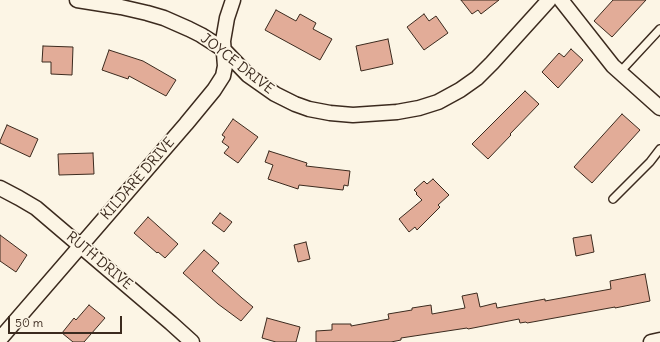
<!DOCTYPE html>
<html>
<head>
<meta charset="utf-8">
<style>
  body { margin:0 }
  #map { position:relative; width:660px; height:342px; overflow:hidden; background:#fcf5e5; font-family:Delius,sans-serif }
  canvas { display:block }
  .scale { position:absolute; left:8px; top:316px; width:114px; height:18px; box-sizing:border-box; border:2px solid #3b2a1e; border-top:0; padding-left:5px; font-size:12px; line-height:14px; white-space:nowrap; color:#3b2a1e; -webkit-text-stroke:3px #fcf5e5; paint-order:stroke }
</style>
</head>
<body>
<div id="map">
<canvas width="660" height="342"></canvas>
<div class="scale">50 m</div>
</div>
<script>
const ctx = document.querySelector('canvas').getContext('2d');
ctx.lineJoin = 'round';
function fillPath(path, color) { ctx.fillStyle = color; ctx.fill(path, 'evenodd'); }
const poly = rows => new Path2D(rows.map(r => 'M' + r).join(''));
function trace(path, color, width, dash) { ctx.strokeStyle = color; ctx.lineWidth = width; ctx.lineCap = dash ? 'butt' : 'round'; ctx.setLineDash(dash || []); ctx.stroke(path); }
function write(font, color, halo, rows, align = 'center') {
  ctx.font = font + ' Delius,sans-serif'; ctx.lineWidth = 3.5; ctx.setLineDash([]); ctx.textBaseline = 'middle'; ctx.strokeStyle = halo; ctx.fillStyle = color; for (const [text, x, y, turn = 0] of rows) {
    ctx.save(); ctx.translate(x, y); ctx.rotate((+turn || 0) * Math.PI / 180); ctx.textAlign = isNaN(turn) ? turn : align; if (halo) ctx.strokeText(text, 0, 0); ctx.fillText(text, 0, 0); ctx.restore();
  }
}
const building = poly([
  [461,0,499,0,481,14,478,10,472,14,461,0],
  [613,0,646,0,612,37,594,21,613,0],
  [276,10,296,21,300,14,316,23,313,29,332,39,320,60,265,30,276,10],
  [424,14,429,21,436,16,448,33,424,50,407,27,424,14],
  [388,39,393,64,361,71,356,46,388,39],
  [43,46,73,47,72,75,51,74,51,62,42,62,43,46],
  [571,49,583,60,558,88,542,72,559,53,564,57,571,49],
  [109,50,143,61,176,80,166,96,129,76,128,79,102,70,109,50],
  [525,91,539,104,510,134,511,135,488,159,472,144,525,91],
  [622,114,640,130,592,183,574,167,622,114],
  [233,119,258,137,238,163,224,153,229,147,222,142,225,137,222,135,233,119],
  [7,125,38,139,30,157,0,143,0,141,7,125],
  [269,151,307,163,306,166,350,171,348,186,344,185,343,190,299,185,298,189,268,179,273,165,265,162,269,151],
  [93,153,94,174,59,175,58,154,93,153],
  [433,179,449,195,438,205,440,207,417,230,415,227,409,232,399,219,422,200,416,194,417,193,414,190,424,181,427,184,433,179],
  [220,213,232,222,224,232,212,223,220,213],
  [148,217,178,244,165,258,158,252,157,253,134,233,148,217],
  [0,235,27,255,16,272,0,261,0,235],
  [591,235,594,252,576,256,573,238,591,235],
  [306,242,310,259,298,262,294,245,306,242],
  [204,250,219,263,212,271,242,298,253,307,241,321,218,304,183,273,204,250],
  [645,274,650,301,615,308,615,307,527,323,526,322,520,323,519,319,468,329,467,328,401,338,401,340,391,342,316,342,316,331,332,330,332,324,351,324,351,326,389,319,388,314,412,310,412,308,431,305,432,314,465,308,462,296,477,293,480,307,496,303,497,308,545,299,545,301,611,289,610,281,645,274],
  [89,305,105,318,84,342,73,342,62,333,74,318,76,320,89,305],
  [267,318,300,327,296,342,276,342,262,338,267,318]
]);
fillPath(building, '#e2ac98');
trace(building, '#3b2a1e', 1);
const lane = poly([
  [620,72,660,29],
  [613,199,650,162,660,149]
]);
const street = poly([
  [77,0,121,7,147,13,164,18,189,29,201,35,212,42,224,50,248,75,275,94,295,104,309,109,330,113,353,115,397,112,419,108,438,102,460,90,477,78,492,63,549,0],
  [561,0,613,66,660,108],
  [0,188,19,198,36,208,171,323,192,342],
  [0,339,186,124,214,90,223,76,225,66,223,41,227,18,233,0],
  [651,342,660,340]
]);
trace(lane, '#3b2a1e', 10);
trace(street, '#3b2a1e', 17);
trace(lane, '#fcf5e5', 7);
trace(street, '#fcf5e5', 14);
write('14px', '#3b2a1e', '#fcf5e5', [
  ["JOYCE DRIVE",237,64,38],
  ["KILDARE DRIVE",138,179,-49],
  ["RUTH DRIVE",99,261,40]
]);
</script>
</body>
</html>
